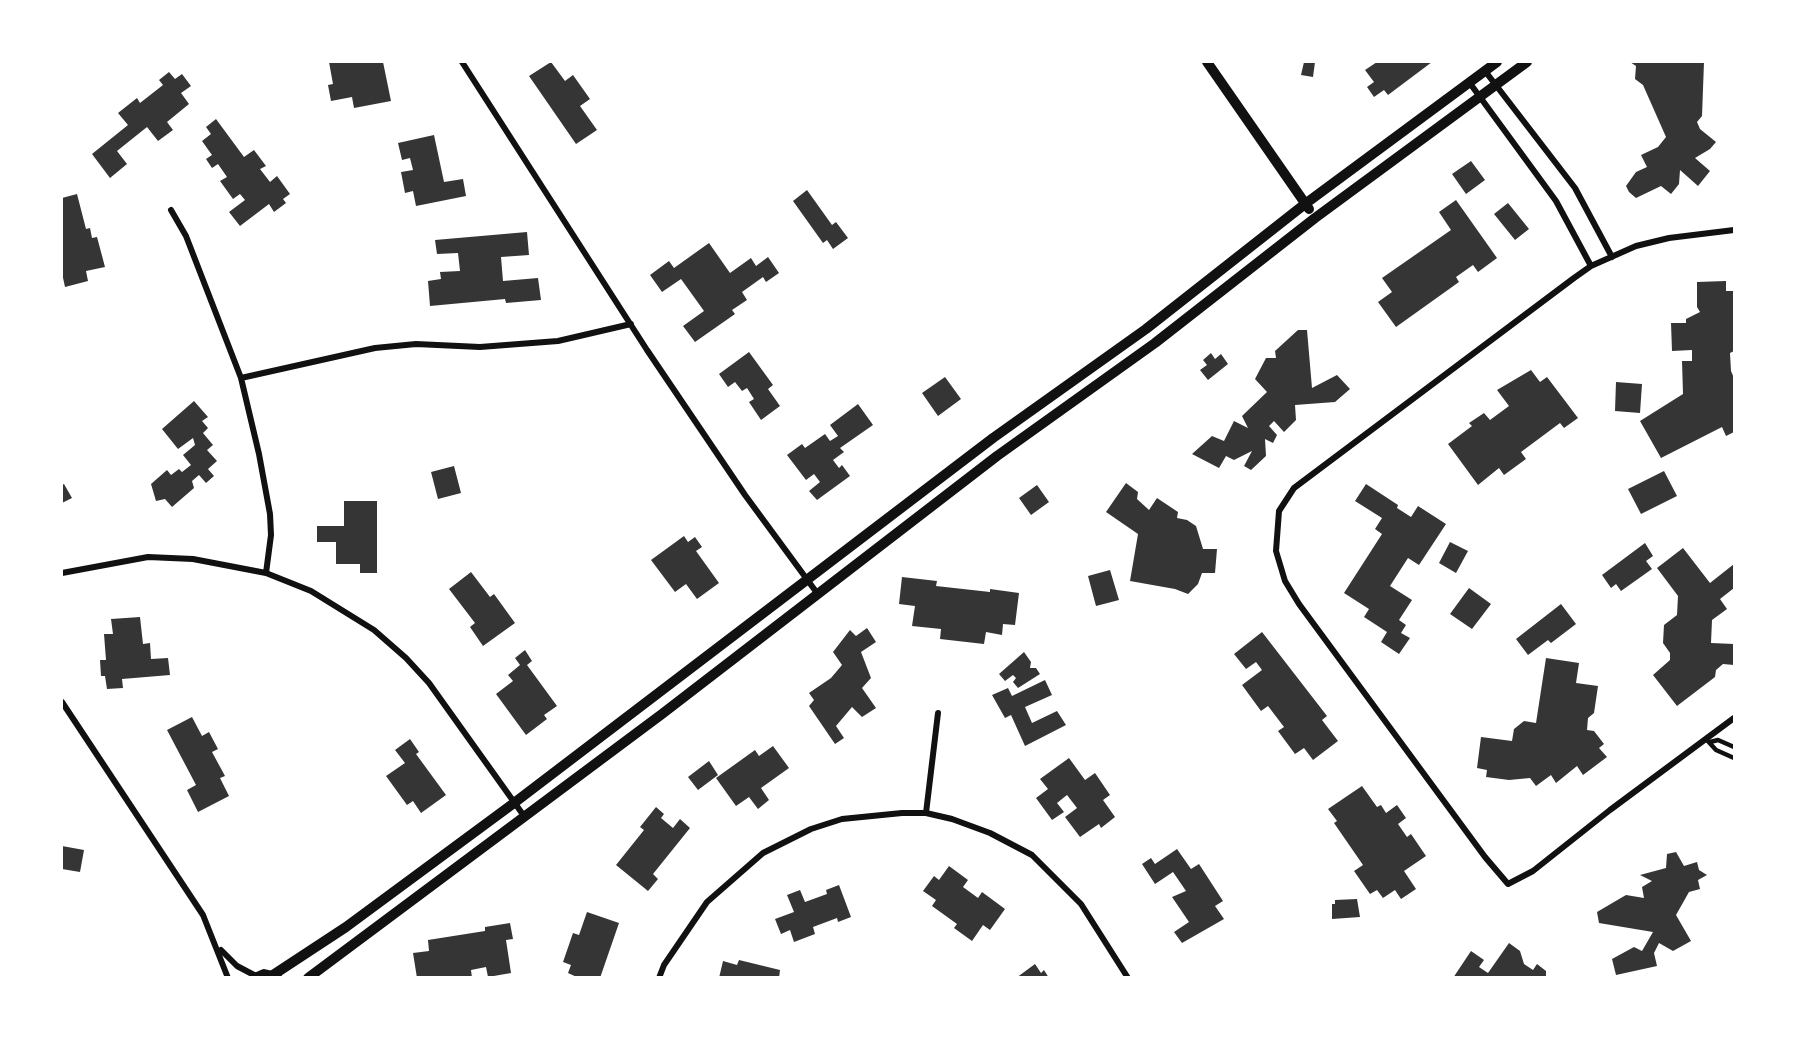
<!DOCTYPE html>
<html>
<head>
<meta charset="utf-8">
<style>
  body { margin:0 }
  #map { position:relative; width:1796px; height:1039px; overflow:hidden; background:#fff; font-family:"Exo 2",sans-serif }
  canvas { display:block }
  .frame { position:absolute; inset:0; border:63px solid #fff; pointer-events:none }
</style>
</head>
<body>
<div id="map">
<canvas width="1796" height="1039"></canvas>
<div class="frame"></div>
</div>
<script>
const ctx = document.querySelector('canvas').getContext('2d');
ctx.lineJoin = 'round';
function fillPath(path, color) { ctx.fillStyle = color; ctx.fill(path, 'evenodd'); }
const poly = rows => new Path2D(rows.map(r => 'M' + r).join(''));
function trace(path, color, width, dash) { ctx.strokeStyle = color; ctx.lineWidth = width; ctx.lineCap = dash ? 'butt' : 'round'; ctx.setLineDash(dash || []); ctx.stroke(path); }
fillPath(poly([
  [329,62,383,62,391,101,354,108,352,97,331,101,328,85,333,84],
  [551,62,565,81,573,75,590,99,580,106,597,130,576,144,529,76],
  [1304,62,1315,62,1313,77,1301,75],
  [1377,62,1432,62,1388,95,1384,90,1374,97,1367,87,1374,82,1365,70],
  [1630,62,1704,62,1702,116,1697,122,1700,129,1716,142,1710,149,1695,158,1710,171,1698,186,1680,170,1679,184,1671,194,1661,186,1636,198,1629,192,1626,186,1636,172,1647,167,1641,155,1658,147,1666,137,1643,85,1635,79,1636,66],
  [169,72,175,79,182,74,191,86,181,93,189,104,167,122,173,130,158,141,147,127,117,151,127,164,110,178,92,154,128,125,118,113,137,98,140,103,163,85,159,80],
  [216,119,244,157,254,150,266,166,260,169,270,182,277,176,290,194,283,199,286,203,274,212,269,204,240,226,229,212,245,200,240,194,233,199,220,181,227,177,218,164,212,168,206,159,212,155,202,141,211,134,206,127],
  [434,135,444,182,463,179,466,196,416,206,413,191,405,193,401,172,413,170,410,158,402,160,398,143],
  [1471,161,1485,180,1466,194,1452,174],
  [807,190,832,225,836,222,848,238,833,249,827,240,823,243,793,201],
  [77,194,86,229,90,228,92,238,97,237,105,267,86,271,88,281,65,287,62,273,62,198],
  [1456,200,1497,258,1478,272,1473,265,1456,277,1459,282,1396,327,1378,302,1392,292,1382,278,1451,230,1439,212],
  [1508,203,1529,229,1515,240,1494,214],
  [527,232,529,255,501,257,503,281,538,278,541,300,506,303,505,299,430,306,428,281,441,279,440,272,460,271,458,253,437,254,435,240],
  [709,243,730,273,751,258,756,266,768,257,779,273,766,282,763,277,742,292,747,300,732,310,735,314,695,342,683,326,704,311,681,279,662,292,650,275,669,261,674,268],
  [1726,281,1726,291,1733,291,1734,351,1730,353,1731,371,1734,378,1734,432,1726,436,1722,427,1661,458,1640,421,1683,394,1682,361,1692,361,1692,350,1672,351,1671,323,1686,323,1686,319,1700,312,1697,307,1697,282],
  [1298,330,1307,330,1312,388,1337,375,1350,389,1335,402,1295,405,1296,420,1284,432,1274,421,1269,426,1277,435,1273,443,1265,439,1266,456,1251,470,1244,466,1252,451,1234,460,1226,456,1219,468,1192,454,1212,436,1224,441,1234,421,1248,428,1242,416,1267,392,1255,379,1266,358,1276,358,1275,351],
  [749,352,773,385,768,389,780,406,761,420,749,402,754,399,747,388,742,391,735,382,728,387,719,374],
  [1211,353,1215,359,1221,354,1228,364,1208,380,1200,370,1207,365,1203,360],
  [1531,370,1540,382,1547,377,1578,418,1564,428,1560,423,1521,452,1526,459,1504,475,1499,468,1478,485,1448,444,1472,426,1469,423,1484,413,1490,420,1509,406,1497,390],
  [945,377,961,399,938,416,922,393],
  [1616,382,1642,384,1640,413,1615,411],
  [194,401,208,417,202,421,208,428,203,433,213,445,207,450,217,461,208,469,214,476,206,483,199,475,192,481,194,488,172,507,165,499,156,501,151,484,167,470,171,475,179,469,182,472,191,465,183,455,195,445,193,438,178,449,162,429],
  [858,404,873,425,840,448,844,452,833,460,839,468,842,465,850,476,817,500,809,491,820,482,814,474,806,480,787,455,802,444,805,448,825,434,830,441,838,436,830,425],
  [454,466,461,493,438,499,431,472],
  [1664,471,1677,496,1641,514,1628,489],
  [1126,483,1138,492,1137,499,1149,510,1157,498,1178,512,1177,518,1187,520,1196,526,1203,549,1217,549,1215,573,1202,573,1198,584,1188,594,1175,589,1130,581,1138,534,1106,512],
  [64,484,72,498,62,503,62,485],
  [1366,484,1398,505,1397,508,1411,517,1418,506,1446,524,1419,565,1408,558,1390,586,1412,600,1399,620,1406,625,1401,633,1410,638,1399,654,1381,642,1387,632,1364,617,1369,609,1344,593,1382,534,1375,529,1382,518,1355,501],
  [1037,485,1049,502,1031,515,1019,498],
  [344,501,377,501,377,573,360,573,360,564,336,564,336,542,317,542,317,526,344,526],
  [684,536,688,542,695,537,702,547,696,551,719,583,697,599,686,584,675,592,651,560],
  [1450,542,1468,551,1456,573,1439,563],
  [1645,543,1653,556,1646,561,1652,569,1621,591,1616,584,1611,588,1602,575],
  [1683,548,1710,583,1734,564,1734,588,1720,599,1727,609,1712,620,1711,643,1734,644,1734,665,1723,664,1716,670,1715,677,1677,706,1653,675,1670,660,1670,653,1663,643,1664,625,1677,615,1678,596,1657,568],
  [1110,570,1119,600,1096,606,1088,576],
  [471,572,490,597,494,594,515,623,483,646,470,627,475,623,449,589],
  [902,577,937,581,936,586,990,592,990,589,1019,593,1015,625,1003,624,1002,635,986,632,984,644,940,639,941,629,912,626,915,606,899,604],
  [1469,588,1491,604,1472,629,1450,614],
  [1561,604,1576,624,1551,643,1548,640,1528,655,1516,639],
  [140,617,143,644,150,643,151,659,168,658,170,675,122,679,123,688,107,689,105,676,101,676,100,660,106,660,104,634,113,634,111,619],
  [867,628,876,642,861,652,871,678,862,688,876,708,862,717,852,707,836,726,844,738,835,744,809,706,814,700,809,693,831,678,842,665,833,652,850,630,856,636],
  [1262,632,1327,716,1322,720,1338,741,1313,760,1304,748,1295,754,1278,731,1284,727,1268,706,1261,711,1242,685,1262,670,1256,662,1246,669,1234,654],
  [525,650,532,661,527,665,557,706,544,715,547,719,526,735,496,694,513,681,508,675,520,665,515,658],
  [1024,652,1031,662,1030,668,1036,668,1040,674,1018,688,1013,682,1016,678,1013,675,1005,681,999,674],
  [1546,658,1579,663,1576,683,1598,686,1594,713,1588,718,1587,730,1594,731,1604,744,1599,748,1607,757,1583,775,1577,766,1556,783,1551,775,1536,786,1530,778,1509,780,1486,777,1487,770,1477,768,1481,737,1512,741,1514,729,1524,721,1536,723],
  [1045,680,1052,695,1025,707,1032,723,1057,711,1066,725,1025,746,1011,715,1005,718,992,695,1008,688,1012,696],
  [192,717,202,736,209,732,218,749,212,752,225,776,220,778,229,796,198,812,187,790,196,785,167,730],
  [410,739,419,752,416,754,446,795,421,813,413,801,407,805,386,776,405,763,395,750],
  [773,746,789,768,761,788,769,800,758,809,749,797,736,806,716,778,755,750,759,756],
  [1069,758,1085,780,1095,773,1110,795,1103,800,1115,817,1101,828,1099,824,1080,837,1065,817,1077,808,1067,795,1057,803,1064,812,1052,820,1036,798,1048,789,1040,779],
  [709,761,718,775,698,790,688,777],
  [1362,786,1377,807,1381,805,1386,813,1397,805,1406,818,1398,824,1407,837,1411,834,1426,856,1404,871,1416,889,1401,899,1395,890,1383,898,1377,890,1370,894,1354,871,1363,865,1334,823,1337,821,1328,809],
  [656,807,664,814,661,818,673,828,680,819,690,828,653,874,658,879,648,891,616,865,644,830,640,827],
  [62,846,84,850,80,872,62,869],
  [1177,849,1191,869,1199,864,1223,901,1215,906,1224,919,1182,943,1174,932,1189,922,1172,897,1186,891,1173,872,1155,884,1142,864,1151,858,1155,864],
  [1676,852,1684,866,1697,862,1699,870,1707,875,1698,880,1700,889,1689,892,1676,915,1691,941,1673,951,1659,943,1654,953,1657,966,1616,975,1612,959,1634,947,1642,951,1653,932,1599,923,1597,912,1626,895,1644,898,1642,887,1652,881,1640,875,1666,868,1667,854],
  [949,866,968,880,963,887,978,898,982,892,1005,909,990,930,983,925,972,941,954,928,957,924,932,906,936,900,923,891,934,876,939,880],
  [839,885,851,917,838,922,837,918,813,927,815,934,794,942,790,930,781,934,775,919,794,912,787,895,800,890,805,902,827,894,826,890],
  [1357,899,1360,917,1332,919,1332,904,1335,904,1335,900],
  [587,912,619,923,600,978,579,978,568,973,571,965,563,962,573,933,579,935],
  [510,923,513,939,506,940,511,973,488,977,486,967,471,970,472,978,417,978,413,953,429,951,428,940,485,931,485,927],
  [1509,943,1520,951,1524,964,1533,970,1537,964,1546,971,1546,978,1453,978,1471,951,1484,960,1479,967,1488,973],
  [739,960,780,970,779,978,719,978,723,961,737,965],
  [1035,964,1041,973,1044,970,1049,978,1016,978]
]), '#353535');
trace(poly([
  [1706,739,1716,750,1734,758],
  [1710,742,1718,740,1734,747]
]), '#111', 4.5);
trace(poly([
  [462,62,647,350,745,495,817,593],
  [1485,71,1575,188,1612,257],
  [1469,82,1556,201,1591,266],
  [171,210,186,236,241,378,259,454,270,514,271,535,266,573],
  [1734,230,1669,238,1636,246,1591,266,1574,278,1294,488,1279,511,1276,551,1285,581,1299,604,1485,857,1508,884,1533,871,1610,810,1734,718],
  [241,378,375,348,416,344,480,347,558,341,631,324],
  [62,573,148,557,193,559,266,573,311,591,374,630,406,658,429,683,524,816],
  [62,702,203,915,228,978],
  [926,813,938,713],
  [221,950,237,966,256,976],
  [659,978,664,965,707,902,763,853,811,829,842,819,902,813,926,813,952,819,990,833,1032,855,1081,904,1128,978]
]), '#111', 6);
trace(poly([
  [1207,62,1309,209],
  [273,975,346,927,514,803,993,438,1146,329,1305,204,1497,62],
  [255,978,264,974,277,977],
  [308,978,662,714,997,456,1155,343,1315,218,1527,62]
]), '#111', 10);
</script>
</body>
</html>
